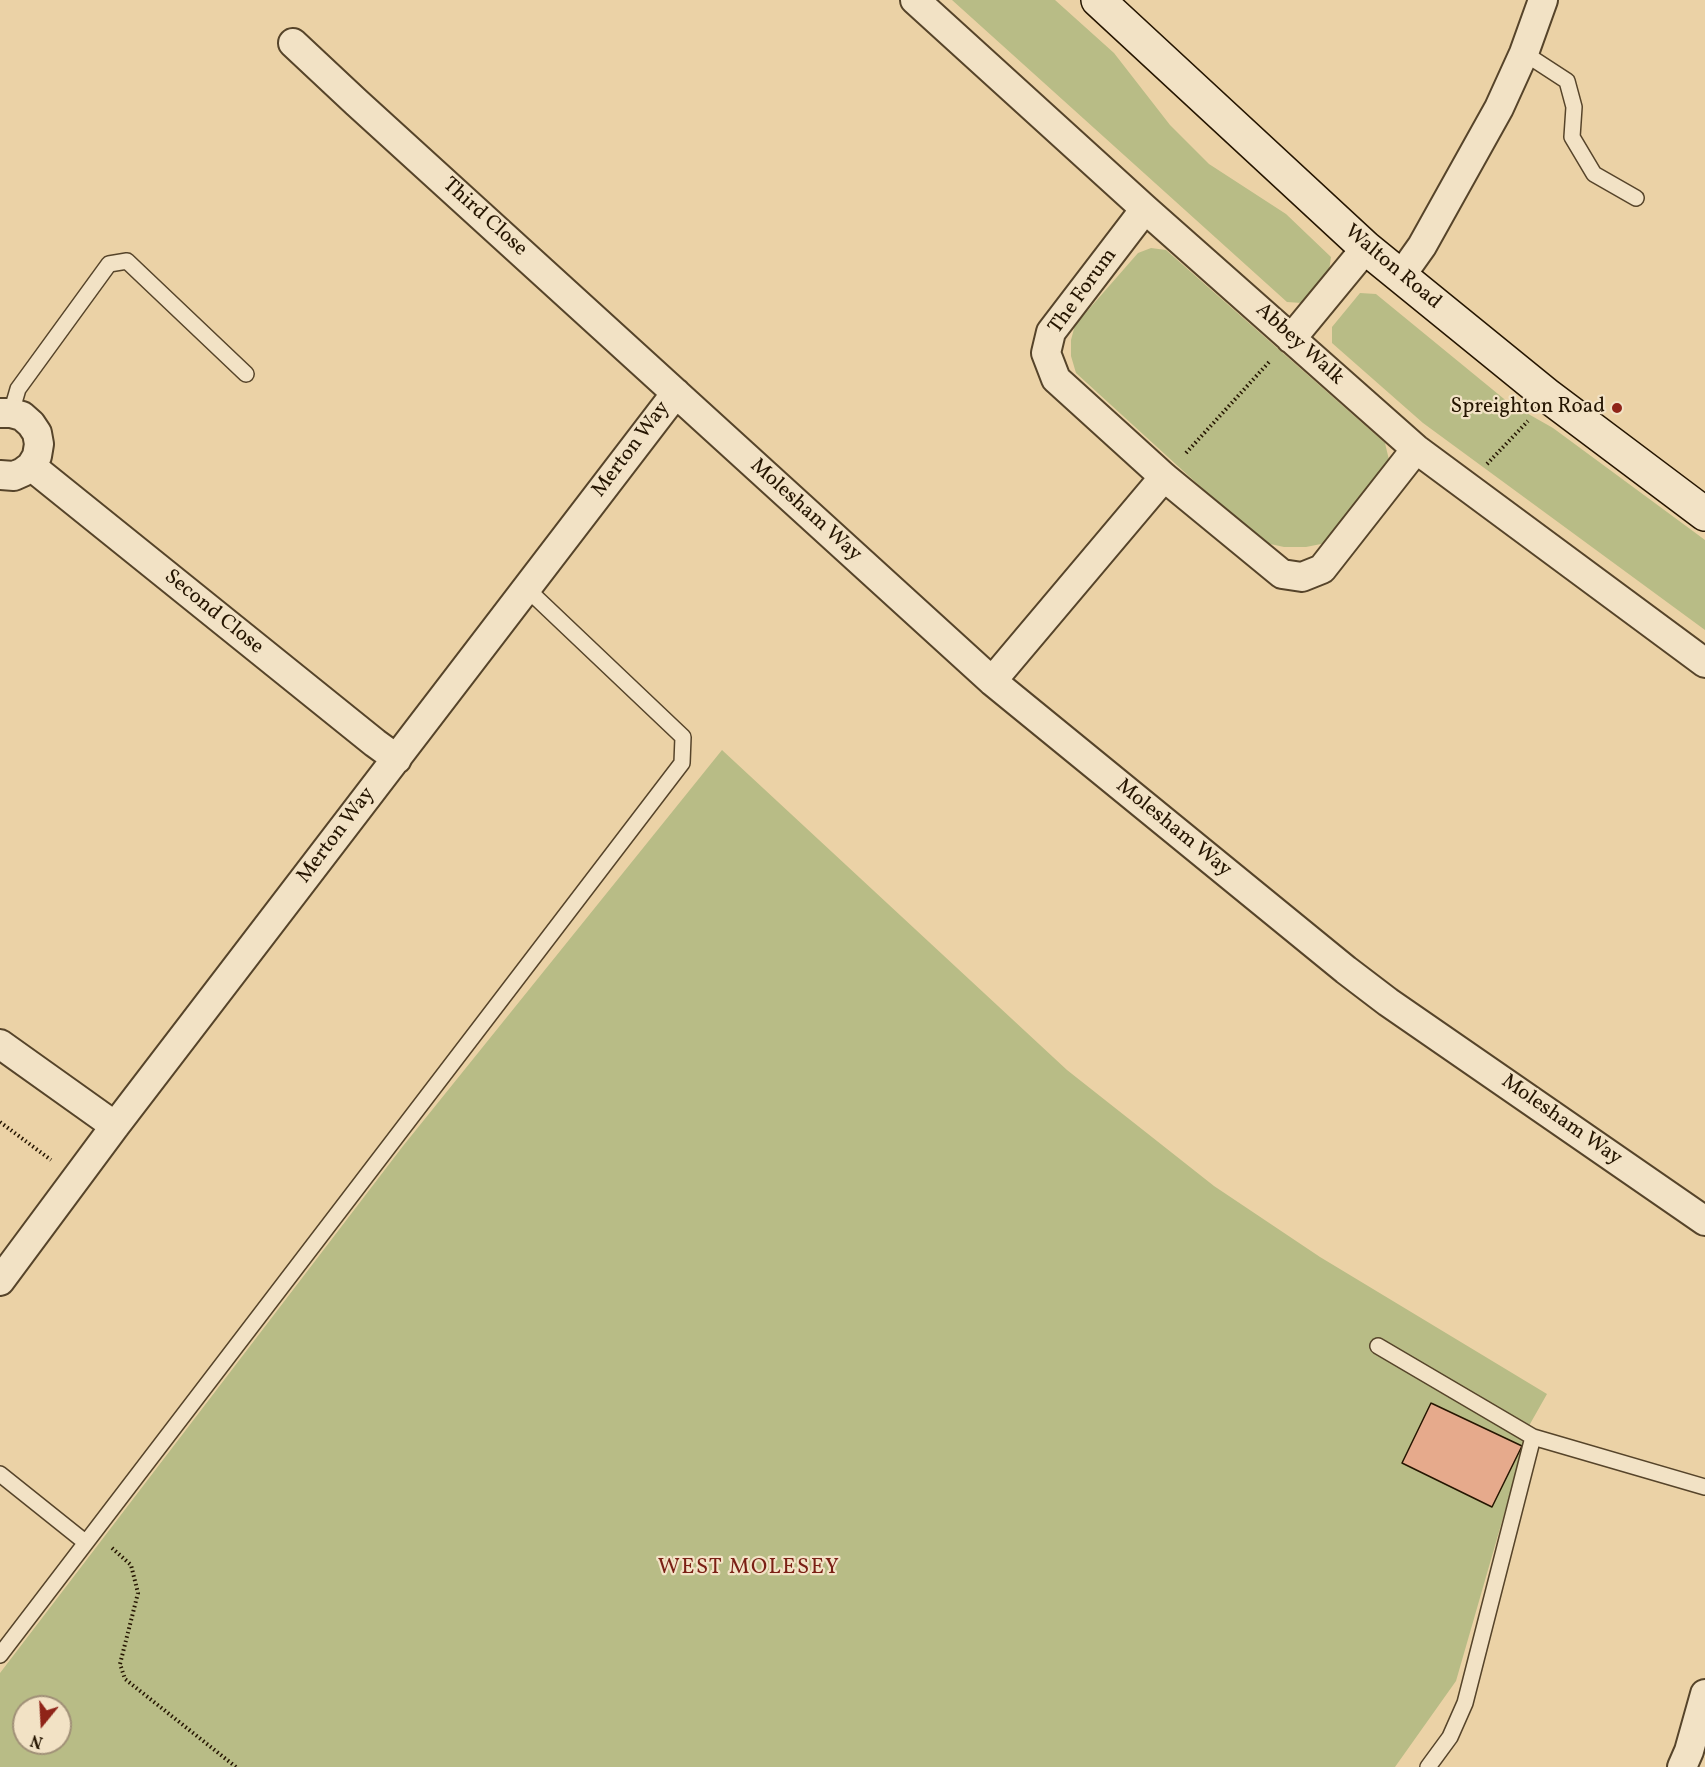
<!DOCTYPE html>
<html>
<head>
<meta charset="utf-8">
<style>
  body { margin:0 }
  #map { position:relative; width:1705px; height:1767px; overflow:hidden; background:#ebd2a6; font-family:Vollkorn,serif }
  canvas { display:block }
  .north { position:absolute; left:12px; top:1695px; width:60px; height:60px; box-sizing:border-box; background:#f2e2c5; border:2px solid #a09077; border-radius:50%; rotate:198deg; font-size:16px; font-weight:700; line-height:24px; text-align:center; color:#251501 }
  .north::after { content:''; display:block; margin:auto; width:21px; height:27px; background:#8f2418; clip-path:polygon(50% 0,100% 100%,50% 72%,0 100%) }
</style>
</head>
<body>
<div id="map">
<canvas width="1705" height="1767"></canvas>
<div class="north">N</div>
</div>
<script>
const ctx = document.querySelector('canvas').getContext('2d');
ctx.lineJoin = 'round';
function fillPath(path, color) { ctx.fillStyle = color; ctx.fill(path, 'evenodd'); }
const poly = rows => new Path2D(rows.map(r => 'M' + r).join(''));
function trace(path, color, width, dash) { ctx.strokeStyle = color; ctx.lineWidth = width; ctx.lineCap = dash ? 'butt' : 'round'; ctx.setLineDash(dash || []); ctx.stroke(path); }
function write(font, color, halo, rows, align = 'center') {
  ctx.font = font + ' Vollkorn,serif'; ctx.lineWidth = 4.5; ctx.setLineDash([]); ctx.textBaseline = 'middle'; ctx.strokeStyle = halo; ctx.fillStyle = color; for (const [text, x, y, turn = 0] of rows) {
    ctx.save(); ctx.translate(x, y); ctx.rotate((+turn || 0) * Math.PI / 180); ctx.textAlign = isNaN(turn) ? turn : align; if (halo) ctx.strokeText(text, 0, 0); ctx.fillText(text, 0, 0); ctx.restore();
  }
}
fillPath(poly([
  [952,0,1055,0,1114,53,1170,125,1209,164,1286,214,1331,257,1329,271,1302,303,1287,302],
  [1151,248,1166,250,1385,443,1389,460,1382,474,1326,543,1306,547,1284,547,1261,542,1076,373,1071,356,1071,340,1075,325,1138,253],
  [1360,293,1376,294,1509,403,1553,428,1705,540,1705,630,1423,423,1332,343,1332,327],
  [722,750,1067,1070,1214,1186,1320,1257,1547,1394,1530,1424,1456,1681,1395,1767,0,1767,0,1673,403,1146],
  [24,1707,60,1707,60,1743,24,1743]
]), '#b8bc86');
const building = poly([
  [1431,1403,1522,1446,1492,1507,1402,1463,1431,1403]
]);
fillPath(building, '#e6aa8c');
trace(building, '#251501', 1.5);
const service = poly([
  [1524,53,1567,81,1574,107,1572,137,1594,174,1636,198],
  [11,413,18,389,109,264,127,261,246,374],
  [1378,1346,1533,1437],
  [0,1474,85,1542],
  [0,1655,682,763,683,737,526,588],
  [1428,1767,1450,1737,1465,1703,1533,1437,1705,1487]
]);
const minor = poly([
  [915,0,1145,209,1416,449,1705,663],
  [293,43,356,102,992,681,1346,970,1388,1002,1705,1221],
  [1145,209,1051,332,1046,353,1056,379,1164,477,1282,574,1302,577,1322,569,1416,449],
  [1400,277,1422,246,1499,108,1524,53,1543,0],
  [1291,339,1366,248],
  [0,413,11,413,22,416,31,424,37,433,39,444,37,456,31,466,23,472,14,476,0,475],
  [31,466,375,743,397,759],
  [992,681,1164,477],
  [0,1044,115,1126],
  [0,1281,115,1126,676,393],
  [1682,1767,1689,1751,1705,1694]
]);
const secondary = poly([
  [1098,0,1366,248,1548,396,1705,514]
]);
trace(service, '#56442a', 18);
trace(minor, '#56442a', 32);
trace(secondary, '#251501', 36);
trace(poly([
  [1186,453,1270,361],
  [1487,464,1528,421],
  [0,1122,51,1160],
  [112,1548,131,1565,138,1593,120,1664,125,1679,236,1767]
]), '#251501', 4, [1.5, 3]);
trace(service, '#f2e2c5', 15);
trace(minor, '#f2e2c5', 28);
trace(secondary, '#f2e2c5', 33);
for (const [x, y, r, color] of [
  [1617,408,6,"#8f2418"]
]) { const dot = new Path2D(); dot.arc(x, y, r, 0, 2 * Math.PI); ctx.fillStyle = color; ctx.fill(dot); trace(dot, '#f2e2c5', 2); }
write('21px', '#251501', '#f2e2c5', [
  ["Third Close",484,218,42],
  ["Walton Road",1392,268,40],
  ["The Forum",1084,292,-54],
  ["Abbey Walk",1299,345,42],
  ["Merton Way",632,450,-53],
  ["Molesham Way",805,511,42],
  ["Second Close",213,613,39],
  ["Molesham Way",1173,829,39],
  ["Merton Way",337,836,-53],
  ["Molesham Way",1561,1121,35]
]);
write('21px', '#251501', '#f2e2c5', [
  ["Spreighton Road",1605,408]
], 'right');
ctx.letterSpacing = '1.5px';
write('22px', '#7a1f14', '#f2e2c5', [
  ["WEST MOLESEY",749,1569]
]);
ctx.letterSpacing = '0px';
</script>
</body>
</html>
